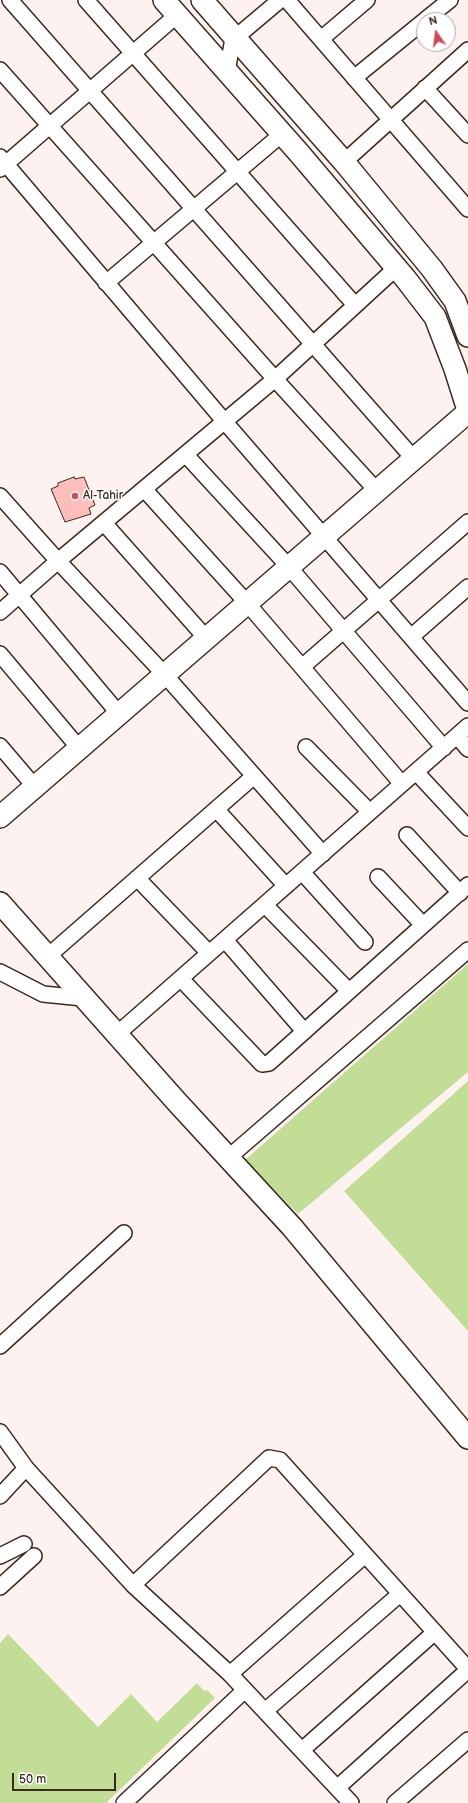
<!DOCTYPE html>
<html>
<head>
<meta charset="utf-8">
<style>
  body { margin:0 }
  #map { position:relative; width:468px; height:1803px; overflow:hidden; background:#fef2f1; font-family:"Balsamiq Sans",sans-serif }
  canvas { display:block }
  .north { position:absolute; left:416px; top:12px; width:40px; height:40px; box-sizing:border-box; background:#fff; border:1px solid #b1aaa5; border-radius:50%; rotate:346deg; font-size:11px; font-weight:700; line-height:16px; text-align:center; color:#3b2a1e }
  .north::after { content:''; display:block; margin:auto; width:14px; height:18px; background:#d1495b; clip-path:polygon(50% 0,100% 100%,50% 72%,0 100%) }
  .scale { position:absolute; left:12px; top:1773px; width:104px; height:18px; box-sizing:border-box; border:2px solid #3b2a1e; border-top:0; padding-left:5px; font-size:12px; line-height:14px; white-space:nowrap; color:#3b2a1e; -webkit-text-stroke:3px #fff; paint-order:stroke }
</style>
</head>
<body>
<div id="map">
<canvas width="468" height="1803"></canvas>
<div class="north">N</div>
<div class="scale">50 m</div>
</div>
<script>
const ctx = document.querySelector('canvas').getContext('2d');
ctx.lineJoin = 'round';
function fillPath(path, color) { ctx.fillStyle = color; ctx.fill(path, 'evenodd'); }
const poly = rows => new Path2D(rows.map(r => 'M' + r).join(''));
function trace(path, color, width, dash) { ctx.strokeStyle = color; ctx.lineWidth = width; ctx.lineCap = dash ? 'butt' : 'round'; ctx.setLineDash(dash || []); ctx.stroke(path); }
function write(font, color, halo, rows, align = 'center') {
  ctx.font = font + ' "Balsamiq Sans",sans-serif'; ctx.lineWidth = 3; ctx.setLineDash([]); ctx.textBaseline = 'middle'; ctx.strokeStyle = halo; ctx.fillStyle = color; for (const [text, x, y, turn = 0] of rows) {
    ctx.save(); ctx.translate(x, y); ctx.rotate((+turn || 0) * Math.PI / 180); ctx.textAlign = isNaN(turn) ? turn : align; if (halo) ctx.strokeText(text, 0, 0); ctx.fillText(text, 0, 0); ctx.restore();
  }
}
fillPath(poly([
  [468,964,468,1072,298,1214,245,1160],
  [468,1081,468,1331,344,1191],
  [8,1634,98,1727,131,1694,157,1722,197,1683,204,1691,207,1690,215,1698,106,1803,0,1803,0,1643]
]), '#c2de96');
const building = poly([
  [74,477,75,479,84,477,95,505,89,508,91,514,65,522,51,489,58,486,58,483,74,477]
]);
fillPath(building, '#fbbebb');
trace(building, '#3b2a1e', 1);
const street = poly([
  [10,0,414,459],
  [86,0,355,305],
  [287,0,468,209],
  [425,20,450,0],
  [321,39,367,0],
  [0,70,275,379,377,491],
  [227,72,232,44,235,38,280,0],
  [354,78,424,21],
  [425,88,468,135],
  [0,157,225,422,468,703],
  [344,162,468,50],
  [0,169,177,15],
  [106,283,282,134],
  [186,455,289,567,444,748],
  [144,489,247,603,402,784],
  [0,496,58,561,165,675,323,854],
  [104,523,206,638],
  [0,572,119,714],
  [0,612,58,561,275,379,396,268],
  [411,637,468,587],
  [0,654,79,748],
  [302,667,468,522],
  [457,736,468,749],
  [0,746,35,787],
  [306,747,370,812],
  [416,772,468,828],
  [216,809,286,886],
  [407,835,460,893],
  [302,872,365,942],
  [378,877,423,925],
  [137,878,209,953],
  [265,905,349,991],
  [225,940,304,1031],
  [47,957,254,776],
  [0,972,43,994,83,998],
  [181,979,262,1064,269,1063,468,885],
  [116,1035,468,726],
  [228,1158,468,950],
  [0,1346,124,1233],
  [0,1432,26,1468,133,1585,230,1674,351,1803],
  [0,1496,26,1468],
  [0,1556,24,1544],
  [133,1585,269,1458,280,1460,468,1669],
  [0,1587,34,1556],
  [230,1674,365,1555],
  [265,1711,400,1594],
  [302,1750,435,1632],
  [337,1788,468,1670],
  [124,1803,245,1690],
  [395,1803,468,1740]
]);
const secondary = poly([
  [164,0,299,153,405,278,435,317,455,369,468,410],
  [202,0,344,162,432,269,455,301,468,336],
  [0,817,468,412],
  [0,903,176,1101,292,1227,468,1438]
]);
trace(street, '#3b2a1e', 18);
trace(secondary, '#3b2a1e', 24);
trace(street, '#fff', 15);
trace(secondary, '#fff', 21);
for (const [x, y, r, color] of [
  [75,496,4,"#d1495b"]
]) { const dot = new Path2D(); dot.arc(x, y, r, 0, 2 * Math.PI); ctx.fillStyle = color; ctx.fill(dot); trace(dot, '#fff', 1.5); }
write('12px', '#3b2a1e', '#fff', [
  ["Al-Tahir",83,496]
], 'left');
</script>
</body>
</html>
